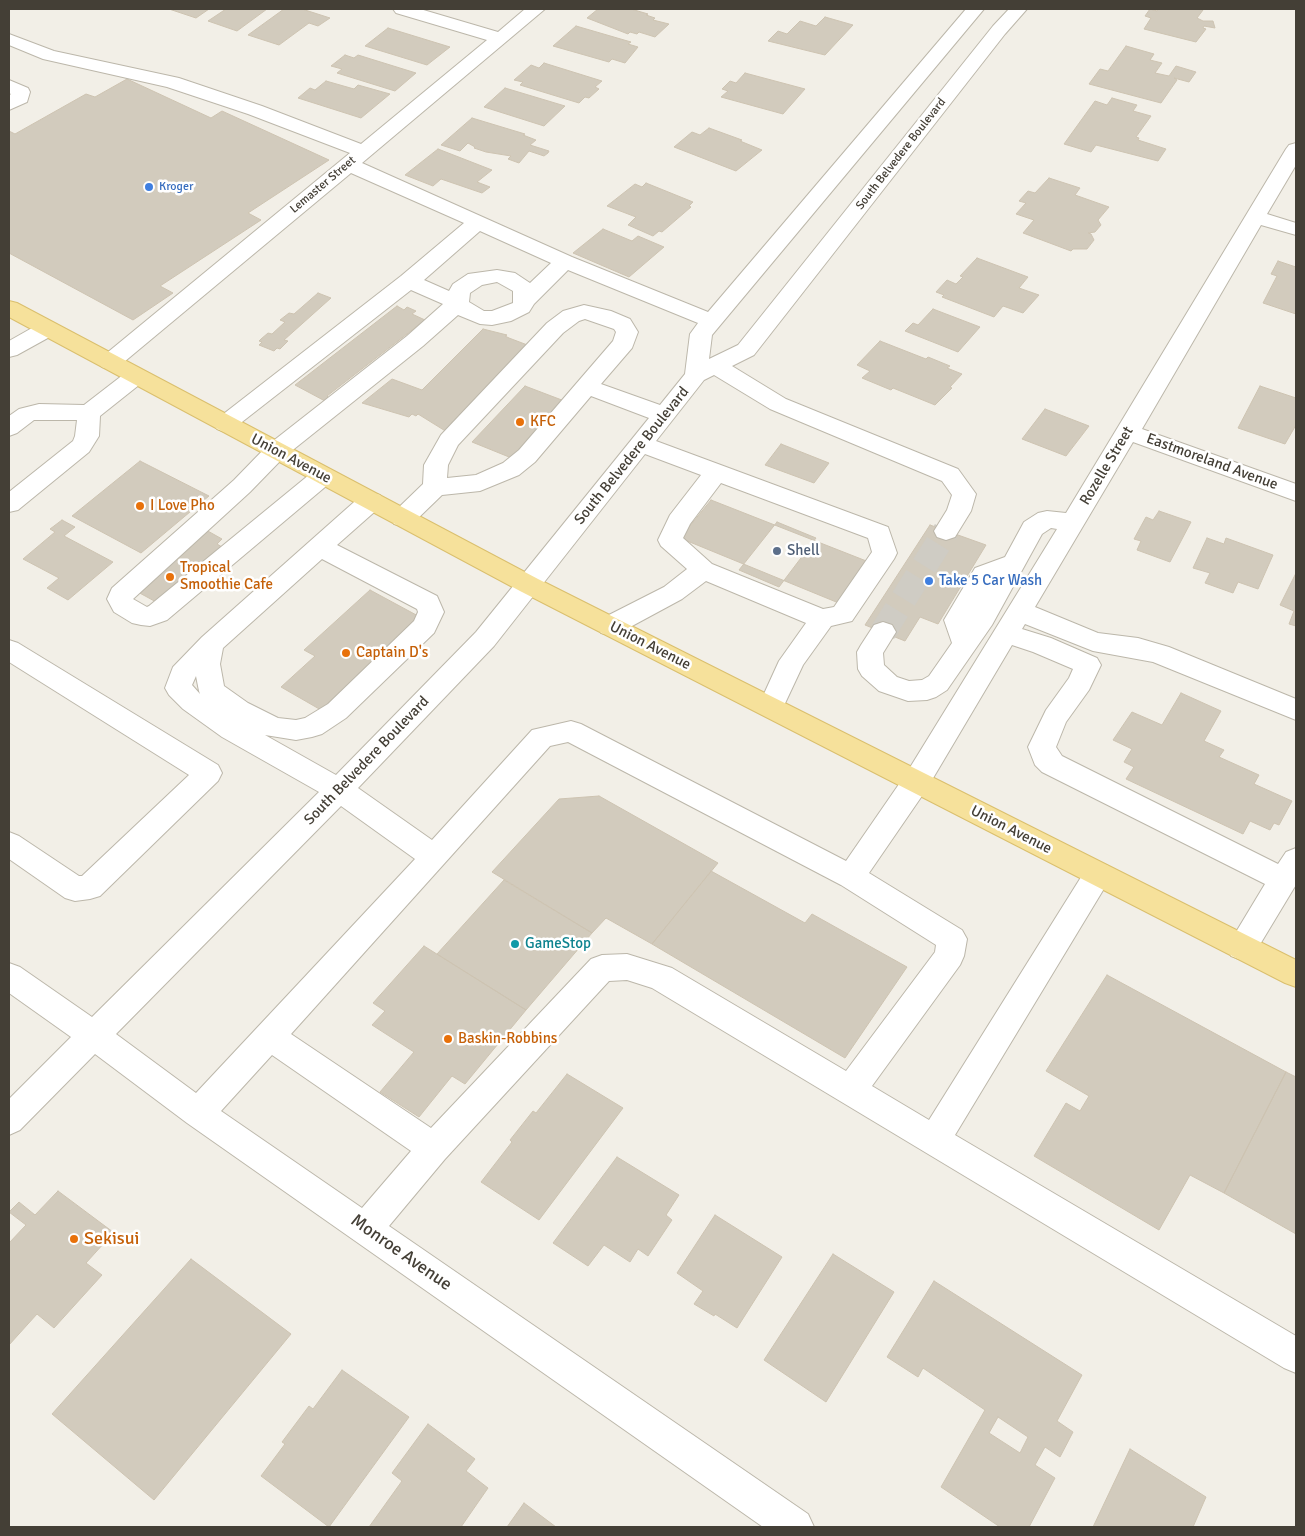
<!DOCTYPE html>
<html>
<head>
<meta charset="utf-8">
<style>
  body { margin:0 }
  #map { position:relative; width:1305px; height:1536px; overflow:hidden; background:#f2efe7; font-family:Signika,sans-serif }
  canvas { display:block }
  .frame { position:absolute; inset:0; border:10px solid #443f36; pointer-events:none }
</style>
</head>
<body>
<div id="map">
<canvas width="1305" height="1536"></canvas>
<div class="frame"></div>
</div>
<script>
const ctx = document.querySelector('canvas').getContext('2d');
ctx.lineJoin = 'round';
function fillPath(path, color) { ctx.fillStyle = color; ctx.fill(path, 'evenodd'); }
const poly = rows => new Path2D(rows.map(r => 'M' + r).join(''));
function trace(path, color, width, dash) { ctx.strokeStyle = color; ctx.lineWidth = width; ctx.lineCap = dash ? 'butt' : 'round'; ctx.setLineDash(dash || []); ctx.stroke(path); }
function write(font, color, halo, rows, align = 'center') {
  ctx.font = font + ' Signika,sans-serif'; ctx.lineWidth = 5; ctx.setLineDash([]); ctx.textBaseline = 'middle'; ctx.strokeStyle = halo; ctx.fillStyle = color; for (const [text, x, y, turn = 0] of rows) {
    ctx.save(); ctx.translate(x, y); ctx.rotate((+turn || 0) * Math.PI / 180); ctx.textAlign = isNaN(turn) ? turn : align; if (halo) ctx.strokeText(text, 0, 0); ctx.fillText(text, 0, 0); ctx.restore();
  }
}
const building = poly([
  [169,9,209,9,196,18,169,9],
  [226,9,267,9,237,31,208,21,226,9],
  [284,9,302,9,330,18,318,26,309,23,279,45,248,35,284,9],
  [598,9,631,9,648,14,646,15,655,18,653,20,669,24,655,37,639,32,637,34,630,32,628,34,587,18,598,9],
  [1150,9,1157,11,1158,9,1201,9,1203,10,1197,18,1203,21,1213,21,1215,28,1204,26,1203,28,1206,29,1196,42,1144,29,1151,18,1145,16,1150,9],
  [825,17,853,25,825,55,768,41,778,31,787,34,800,21,816,26,825,17],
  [576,26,631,42,628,44,638,47,625,63,612,59,609,62,553,46,576,26],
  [388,28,450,47,427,65,365,46,388,28],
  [1126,46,1154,54,1150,60,1162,63,1155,73,1169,76,1176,66,1196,72,1189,82,1174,78,1177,80,1161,103,1089,84,1100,69,1108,71,1126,46],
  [345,55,354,58,358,55,416,73,395,91,337,73,342,69,331,66,345,55],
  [544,63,602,81,595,87,599,89,589,98,585,97,579,103,520,85,523,82,514,80,531,65,539,68,544,63],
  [745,73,805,89,783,114,721,97,728,91,722,89,730,81,736,83,745,73],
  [127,79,211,118,222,111,329,160,248,213,261,220,160,286,173,293,133,320,9,253,9,131,15,134,86,94,95,97,127,79],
  [326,81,354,89,358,85,390,94,361,118,298,98,310,88,315,90,326,81],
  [505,88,565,106,544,126,484,107,505,88],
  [1112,98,1137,105,1133,111,1151,116,1136,137,1139,138,1138,140,1166,149,1158,161,1096,145,1091,152,1064,144,1095,101,1107,105,1112,98],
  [472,118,525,134,523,135,536,140,530,145,549,151,548,153,544,156,529,151,519,163,508,159,511,156,486,152,474,148,475,147,468,143,460,151,441,145,472,118],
  [709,128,742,140,740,141,762,150,736,171,674,147,692,132,700,135,709,128],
  [438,149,492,170,477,182,490,187,482,193,441,179,433,186,405,175,438,149],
  [1049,178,1080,188,1075,195,1109,207,1098,220,1101,225,1095,232,1088,233,1091,234,1094,240,1087,249,1073,249,1071,251,1023,233,1034,220,1016,214,1026,203,1019,201,1028,191,1035,193,1049,178],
  [646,183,693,202,689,206,691,207,662,232,659,231,653,236,628,225,636,217,607,206,635,184,642,187,646,183],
  [603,229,632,241,638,236,664,247,629,277,573,253,603,229],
  [977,258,1028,277,1019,288,1039,295,1023,313,1003,306,994,317,942,297,944,295,936,292,947,280,956,284,963,277,960,276,977,258],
  [1278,261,1296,267,1296,314,1263,303,1277,276,1271,274,1278,261],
  [318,293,331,298,284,340,288,341,280,349,277,348,274,351,259,345,262,342,259,341,261,339,268,333,272,334,285,322,280,320,289,313,294,314,318,293],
  [397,306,404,310,407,307,416,311,412,314,425,320,327,396,329,398,325,401,295,385,397,306],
  [933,309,980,327,958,352,905,331,913,323,918,325,933,309],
  [483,329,507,335,505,336,509,338,530,346,447,432,418,414,416,416,412,414,409,417,362,403,392,379,422,390,483,329],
  [880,341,926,359,928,357,950,366,947,368,962,374,950,387,952,388,935,405,893,388,891,390,862,378,870,371,857,365,880,341],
  [525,386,567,402,514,459,472,442,525,386],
  [1260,386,1296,398,1296,425,1285,444,1238,428,1260,386],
  [1045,409,1089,426,1066,456,1022,439,1045,409],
  [781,444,829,463,814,483,765,465,781,444],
  [140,461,209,496,141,553,72,516,140,461],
  [711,500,874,564,846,606,680,538,711,500],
  [1159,511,1191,522,1170,562,1137,550,1141,541,1134,539,1146,517,1153,520,1159,511],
  [62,520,75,527,64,536,113,562,68,600,47,588,59,578,23,559,55,532,50,529,62,520],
  [777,522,816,538,779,587,739,570,777,522],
  [930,525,986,545,938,624,920,617,905,641,865,625,930,525],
  [206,530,222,539,217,544,222,547,158,603,136,591,206,530],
  [1207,538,1224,544,1226,538,1273,555,1258,589,1238,582,1233,593,1205,583,1210,573,1193,568,1207,538],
  [1296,573,1296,626,1289,624,1294,611,1280,605,1296,573],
  [370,590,420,617,321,710,281,687,315,656,304,650,370,590],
  [1181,693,1221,711,1204,741,1224,750,1219,757,1259,775,1254,784,1292,801,1279,825,1274,823,1270,830,1250,821,1243,834,1126,779,1134,767,1124,762,1132,749,1113,740,1132,712,1162,725,1181,693],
  [599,796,718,863,652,944,606,918,592,933,492,872,559,799,599,796],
  [711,871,805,923,812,914,907,967,845,1058,652,944,711,871],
  [504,880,592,933,526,1010,437,954,504,880],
  [424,946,526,1010,465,1084,452,1076,419,1117,380,1092,414,1052,372,1025,385,1011,373,1003,424,946],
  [1107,975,1286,1072,1224,1193,1190,1175,1159,1230,1034,1156,1066,1103,1080,1111,1089,1096,1046,1071,1107,975],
  [1286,1072,1296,1077,1296,1234,1224,1193,1286,1072],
  [567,1074,623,1108,539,1220,481,1182,512,1142,510,1140,533,1111,536,1113,567,1074],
  [617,1157,679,1195,666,1215,672,1220,648,1256,638,1249,630,1262,604,1245,588,1266,553,1243,617,1157],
  [58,1191,117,1235,108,1245,105,1242,86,1263,102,1275,54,1328,37,1314,9,1345,9,1243,26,1225,9,1212,19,1202,35,1215,58,1191],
  [715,1215,782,1257,737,1328,715,1314,714,1316,694,1304,703,1291,677,1273,715,1215],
  [833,1254,894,1292,826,1402,764,1360,833,1254],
  [191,1259,291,1334,154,1500,52,1414,191,1259],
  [934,1281,1082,1375,1057,1421,1073,1432,1060,1457,1045,1447,1035,1465,1055,1478,1029,1527,1000,1527,941,1487,985,1410,923,1368,918,1377,887,1357,934,1281],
  [998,1417,1028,1437,1020,1453,989,1433,998,1417],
  [342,1370,409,1417,329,1527,261,1476,285,1444,282,1442,309,1406,313,1409,342,1370],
  [428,1424,475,1459,466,1471,488,1488,461,1527,369,1527,402,1481,392,1473,428,1424],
  [1130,1449,1206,1497,1193,1527,1093,1527,1130,1449],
  [524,1503,556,1527,507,1527,524,1503]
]);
fillPath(building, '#d2cbbd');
trace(building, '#cdc3b1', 1);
trace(poly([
  [883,632,946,531]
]), '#cfccc4', 26, [26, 13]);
const minor = poly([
  [393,9,420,9,498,32,525,9,545,9,362,163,572,257,708,312,966,9,984,9,712,335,709,359,738,345,993,26,1009,9,1027,9,1005,34,754,355,732,366,786,399,958,469,976,494,971,511,955,537,946,540,937,537,934,531,947,510,952,495,942,481,770,409,714,375,704,380,656,441,888,527,897,553,894,559,852,621,831,626,803,665,780,714,771,717,762,714,758,707,779,661,806,623,706,581,682,599,619,633,610,635,601,633,597,626,601,619,664,587,687,569,661,546,658,540,670,515,701,475,645,454,494,646,358,788,432,840,532,730,571,721,581,724,846,861,906,774,1057,529,1051,528,1042,534,992,625,947,690,936,697,927,700,908,701,879,691,862,676,858,669,857,652,861,645,874,625,883,622,892,625,896,632,883,653,884,665,897,677,909,681,922,680,929,676,952,643,944,620,975,568,1005,557,1024,522,1038,513,1047,511,1066,513,1286,149,1289,145,1296,143,1296,165,1267,214,1296,223,1296,235,1261,225,1142,429,1296,484,1296,501,1133,442,1035,607,1098,633,1138,638,1169,647,1296,699,1296,720,1153,662,1093,651,1025,624,1022,629,1051,638,1097,658,1101,665,1089,690,1066,722,1056,747,1062,756,1278,864,1286,852,1296,848,1296,885,1294,888,1253,956,1242,960,1231,956,1227,947,1265,884,1042,772,1035,765,1028,747,1046,710,1069,678,1073,669,1033,652,1012,645,926,790,869,873,962,930,967,939,964,956,960,965,872,1086,929,1120,1088,866,1098,862,1108,866,1112,874,1108,882,955,1135,1296,1336,1296,1373,1284,1368,652,988,627,980,609,981,445,1159,389,1226,808,1514,814,1527,763,1527,187,1123,95,1054,20,1130,9,1135,9,1099,71,1037,9,993,9,963,20,967,92,1017,319,792,222,737,183,709,169,695,165,688,173,667,202,637,362,495,371,493,380,495,383,501,380,507,337,545,437,596,444,612,434,633,346,718,322,734,312,737,296,740,265,735,336,775,476,632,649,418,591,396,535,462,519,475,480,491,442,495,412,524,403,526,394,524,391,518,394,512,423,484,424,465,441,435,547,323,563,311,584,305,611,311,630,319,638,332,632,348,601,384,660,405,685,374,690,334,698,323,568,270,534,304,529,312,511,321,492,325,480,324,458,315,423,346,284,457,250,492,133,599,147,607,149,606,315,470,323,468,331,470,335,476,331,482,167,620,150,626,141,625,132,623,114,612,107,599,112,588,234,480,268,445,407,336,443,304,411,290,233,429,225,432,217,429,213,424,217,419,401,276,464,223,351,173,118,367,110,369,102,367,99,362,102,357,350,153,248,114,167,87,43,59,9,45,9,34,54,51,179,78,262,106,361,144,487,40,396,13,393,9],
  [480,231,551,263,530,283,515,273,497,270,468,274,453,284,449,291,424,280,480,231],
  [497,282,513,291,513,303,492,311,484,311,469,302,470,293,482,285,497,282],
  [585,319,614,329,616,332,613,341,519,450,503,463,476,475,447,478,448,465,458,445,563,333,579,321,585,319],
  [721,483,868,538,872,552,834,607,823,609,712,564,683,538,690,524,721,483],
  [322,559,417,609,418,612,414,621,328,704,305,718,296,720,278,718,248,703,224,686,220,664,223,648,322,559],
  [196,676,199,691,200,694,192,685,196,676],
  [568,742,841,885,936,945,935,952,846,1071,672,968,627,954,602,955,591,959,431,1128,291,1034,550,746,568,742],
  [341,806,415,859,196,1093,116,1034,341,806],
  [272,1055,411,1151,362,1208,221,1111,272,1055],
  [9,80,28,88,30,92,27,102,9,110,9,96,11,94,9,93,9,80],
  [47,322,55,324,58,329,55,334,17,355,9,357,9,341,39,324,47,322],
  [136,369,144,371,147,376,144,381,100,416,99,436,89,452,18,510,9,512,9,492,73,441,75,436,77,420,34,420,17,433,9,436,9,416,19,409,39,404,84,405,128,371,136,369],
  [9,640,18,643,218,765,222,773,218,781,100,896,90,899,75,901,65,898,9,859,9,832,19,836,79,876,82,876,189,775,9,662,9,640]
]);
const major = poly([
  [9,301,17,303,538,579,1296,960,1296,987,1285,983,520,591,9,317,9,301]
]);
trace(minor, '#bcb7aa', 2);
trace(major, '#dabf6d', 2);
fillPath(minor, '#fff');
fillPath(major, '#f6e19b');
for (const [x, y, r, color] of [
  [149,187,5,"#3f7fe0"],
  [520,422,5,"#e8710a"],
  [140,506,5,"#e8710a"],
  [777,551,5,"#5c6f8a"],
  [170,577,5,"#e8710a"],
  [929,581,5,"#3f7fe0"],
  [346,653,5,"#e8710a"],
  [515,944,5,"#0f9aa8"],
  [448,1039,5,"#e8710a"],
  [74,1239,5,"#e8710a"]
]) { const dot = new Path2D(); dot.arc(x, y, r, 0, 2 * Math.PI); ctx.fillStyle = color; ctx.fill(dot); trace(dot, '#fff', 2); }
write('12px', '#443f36', '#fff', [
  ["South Belvedere Boulevard",901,154,-52],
  ["Lemaster Street",323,185,-40]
]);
write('12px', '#366cbe', '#fff', [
  ["Kroger",159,187]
], 'left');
write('15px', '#c56008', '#fff', [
  ["KFC",530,422],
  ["I Love Pho",150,506],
  ["Tropical",180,568],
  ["Smoothie Cafe",180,585],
  ["Captain D's",356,653],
  ["Baskin-Robbins",458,1039]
], 'left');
write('15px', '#443f36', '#fff', [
  ["South Belvedere Boulevard",632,456,-51],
  ["Union Avenue",291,459,28],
  ["Eastmoreland Avenue",1212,462,20],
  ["Rozelle Street",1107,466,-59],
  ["Union Avenue",650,646,27],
  ["South Belvedere Boulevard",367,761,-46],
  ["Union Avenue",1011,830,27]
]);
write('15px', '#4e5e75', '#fff', [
  ["Shell",787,551]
], 'left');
write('15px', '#366cbe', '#fff', [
  ["Take 5 Car Wash",939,581]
], 'left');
write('15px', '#0d838f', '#fff', [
  ["GameStop",525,944]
], 'left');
write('18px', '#c56008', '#fff', [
  ["Sekisui",84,1239]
], 'left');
write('18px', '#443f36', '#fff', [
  ["Monroe Avenue",401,1253,35]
]);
</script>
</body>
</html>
